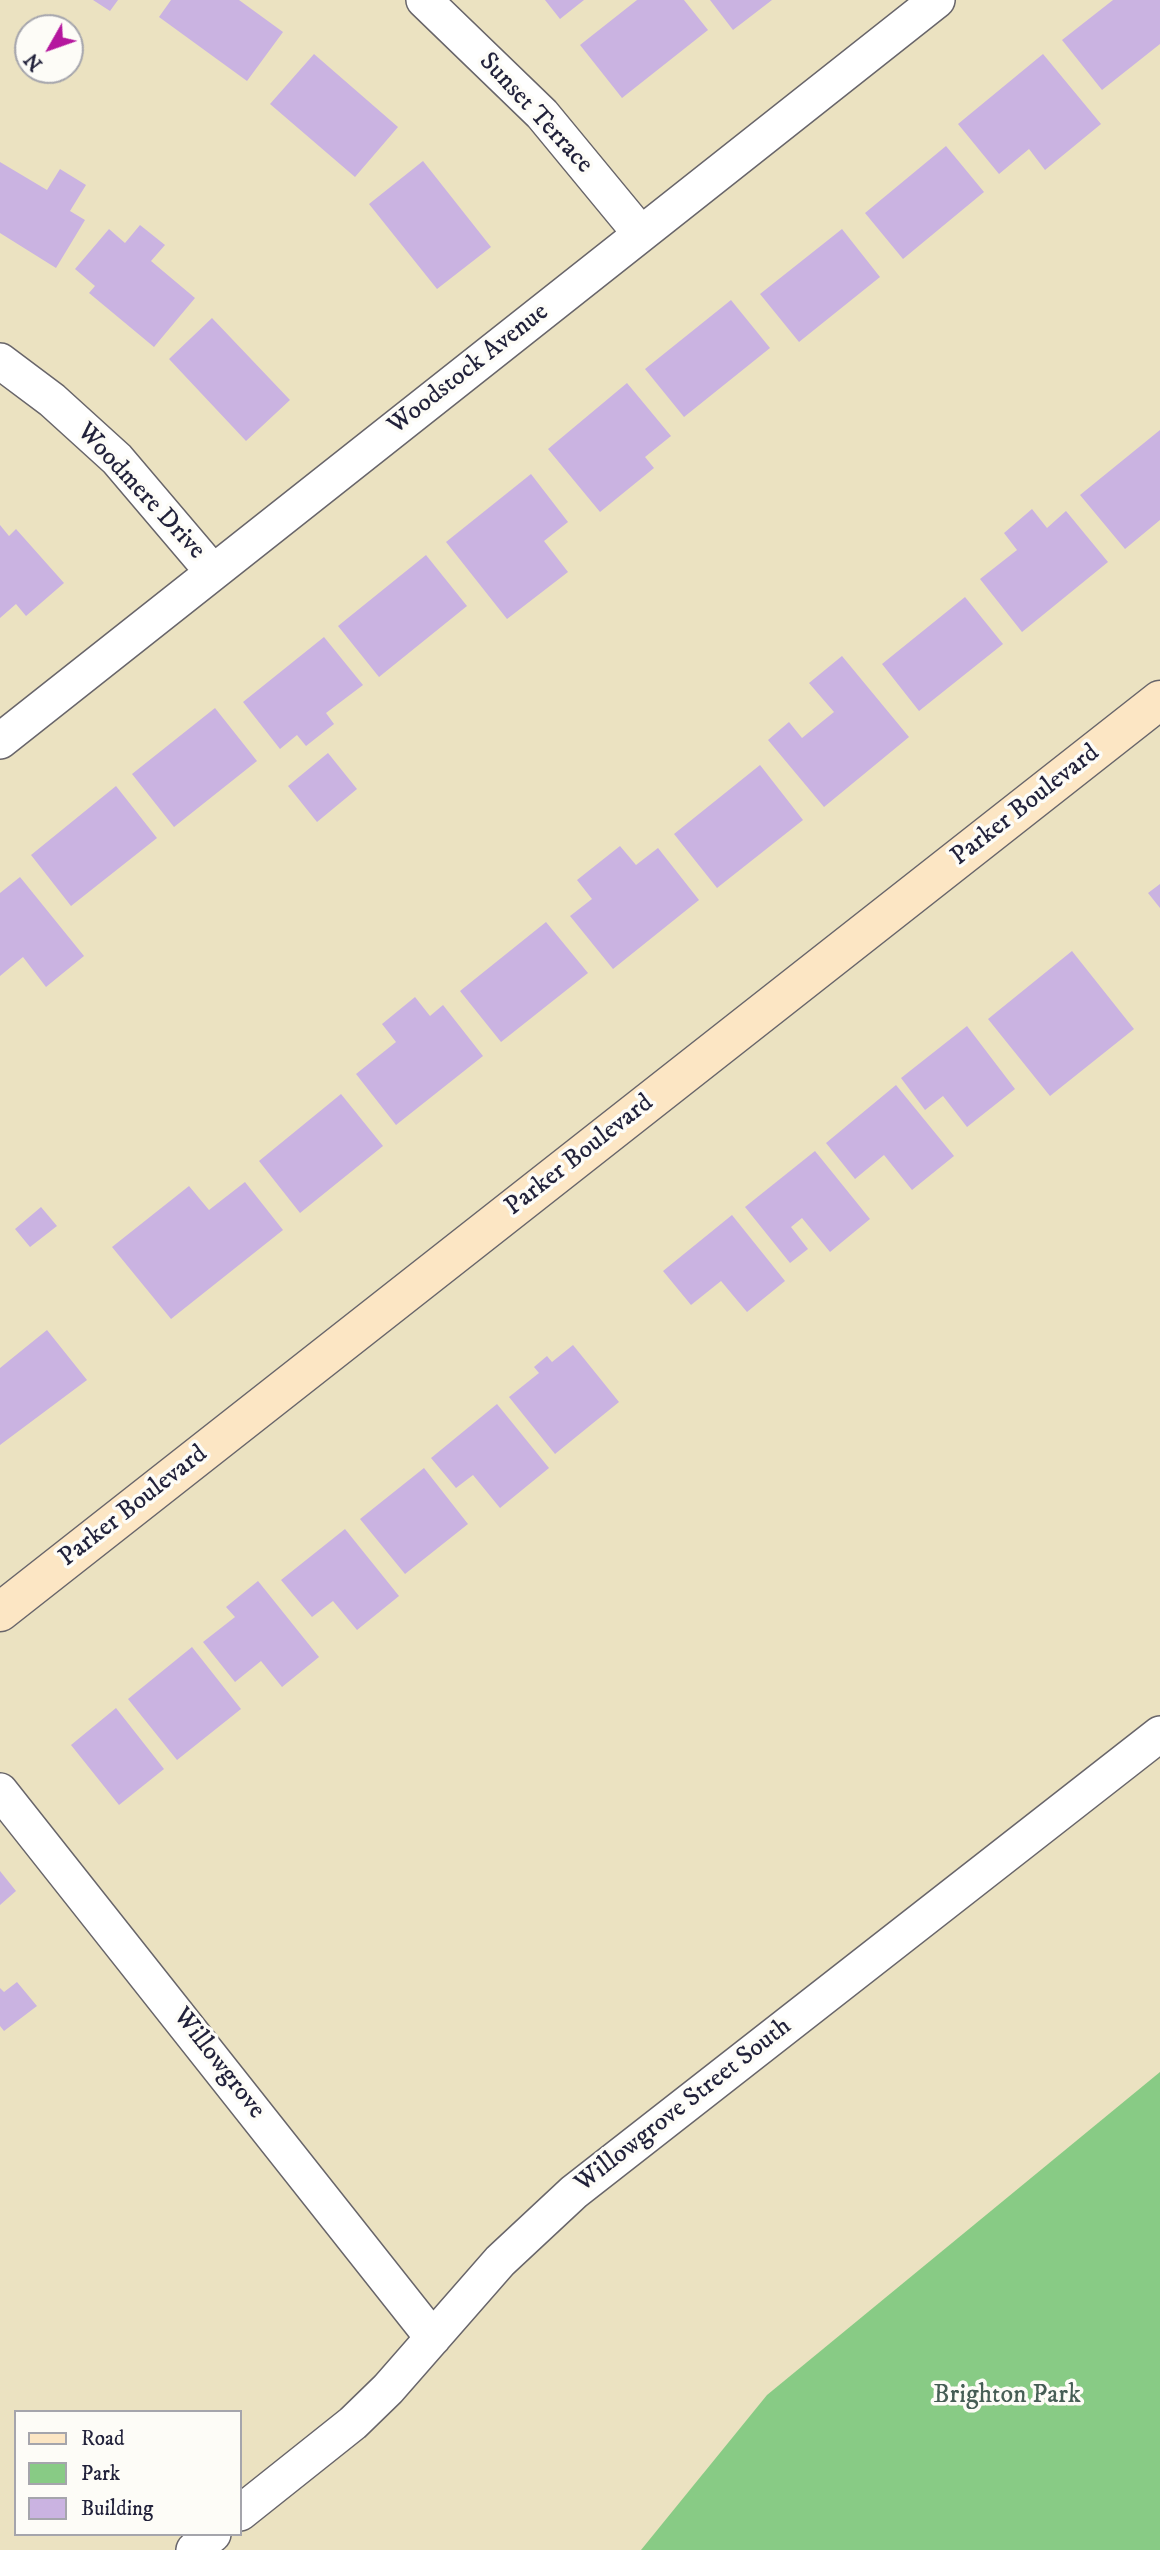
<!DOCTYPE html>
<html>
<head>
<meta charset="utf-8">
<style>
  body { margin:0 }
  #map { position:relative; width:1160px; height:2550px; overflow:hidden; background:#ebe2c1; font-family:"IM FELL DW Pica",serif }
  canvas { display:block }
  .legend { position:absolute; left:14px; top:2410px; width:228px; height:126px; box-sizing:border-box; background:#fdfcf7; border:2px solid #a5a5ac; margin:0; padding:9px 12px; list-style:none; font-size:21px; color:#22223b }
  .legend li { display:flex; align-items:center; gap:14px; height:35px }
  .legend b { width:35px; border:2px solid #a5a5ac }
  .north { position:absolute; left:14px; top:14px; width:70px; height:70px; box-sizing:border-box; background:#fdfcf7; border:2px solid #a5a5ac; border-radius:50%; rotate:230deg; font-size:19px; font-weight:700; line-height:28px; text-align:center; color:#22223b }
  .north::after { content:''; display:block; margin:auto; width:24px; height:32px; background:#b5179e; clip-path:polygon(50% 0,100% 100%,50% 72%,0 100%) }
</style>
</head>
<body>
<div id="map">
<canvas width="1160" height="2550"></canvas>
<ul class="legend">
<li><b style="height:9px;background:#fce6c4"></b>Road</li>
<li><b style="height:19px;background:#88cb85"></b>Park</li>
<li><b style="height:19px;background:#cab3e1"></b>Building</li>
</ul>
<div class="north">N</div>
</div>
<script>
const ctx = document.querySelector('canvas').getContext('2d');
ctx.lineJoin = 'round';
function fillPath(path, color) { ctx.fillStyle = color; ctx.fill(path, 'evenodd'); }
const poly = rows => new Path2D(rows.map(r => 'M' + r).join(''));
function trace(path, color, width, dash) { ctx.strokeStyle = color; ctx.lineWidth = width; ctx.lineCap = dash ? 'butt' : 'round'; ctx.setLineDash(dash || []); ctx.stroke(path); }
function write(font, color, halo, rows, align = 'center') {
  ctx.font = font + ' "IM FELL DW Pica",serif'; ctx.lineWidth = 7; ctx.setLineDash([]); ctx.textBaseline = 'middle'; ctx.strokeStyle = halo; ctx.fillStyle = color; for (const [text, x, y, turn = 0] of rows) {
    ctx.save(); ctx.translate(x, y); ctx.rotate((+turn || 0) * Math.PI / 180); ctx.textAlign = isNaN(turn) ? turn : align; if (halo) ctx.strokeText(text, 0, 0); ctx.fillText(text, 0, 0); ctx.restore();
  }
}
fillPath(poly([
  [1160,2072,1160,2550,641,2550,767,2395]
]), '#88cb85');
fillPath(poly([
  [93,0,118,0,110,11],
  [171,0,239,0,283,32,247,81,159,17],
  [545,0,584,0,560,19],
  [637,0,684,0,708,30,622,98,580,45],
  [710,0,772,0,733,30],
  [1113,0,1160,0,1160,44,1102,90,1062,40],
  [314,54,398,127,355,177,270,104],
  [1043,54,1101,124,1045,170,1029,149,999,174,958,124],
  [946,146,984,192,903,259,865,213],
  [423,161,491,247,437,289,369,204],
  [0,162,47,190,60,169,86,185,70,211,85,220,56,268,0,233],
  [140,225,165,245,151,261,195,298,154,347,89,293,95,286,75,269,109,229,125,243],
  [842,229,880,277,799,342,760,294],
  [731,300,770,348,684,417,645,369],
  [212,318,290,400,246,441,169,359],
  [627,383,671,436,645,457,654,468,600,512,548,449],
  [1160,430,1160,520,1125,549,1080,495],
  [531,474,568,522,544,541,568,572,507,619,446,542],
  [1032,509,1047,528,1066,511,1108,562,1022,632,980,579,1017,550,1004,533],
  [0,525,9,536,16,529,64,583,26,616,16,604,0,618],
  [426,555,467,606,379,677,338,626],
  [965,597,1003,644,919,711,882,664],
  [324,637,363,685,326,713,334,724,306,746,297,735,280,749,243,702],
  [842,656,909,737,824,807,768,740,789,722,802,738,834,712,809,683],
  [215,708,257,761,174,827,132,774],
  [328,753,357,789,317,822,288,786],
  [760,765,803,820,717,888,674,834],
  [116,786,157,838,71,906,31,855],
  [620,846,636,865,658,848,699,900,613,969,570,916,592,899,577,880],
  [20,877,84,956,46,987,23,957,0,976,0,893],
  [1160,884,1160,908,1148,893],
  [546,922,588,973,501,1042,460,991],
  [1072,951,1134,1029,1050,1096,988,1019],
  [415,997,430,1016,443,1005,483,1056,396,1125,356,1074,396,1042,382,1024],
  [967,1026,1015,1089,967,1127,943,1096,925,1110,901,1078],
  [896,1085,954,1156,912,1190,884,1155,855,1179,826,1143],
  [341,1094,383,1146,300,1213,259,1161],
  [815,1151,870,1219,830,1252,802,1218,791,1227,808,1249,790,1263,745,1207],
  [245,1182,283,1230,171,1319,112,1247,189,1186,209,1210],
  [41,1207,57,1226,30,1247,15,1229],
  [732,1215,785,1281,747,1312,721,1281,691,1305,663,1271],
  [47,1330,87,1380,0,1445,0,1368],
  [573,1345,619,1402,555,1454,509,1397,539,1373,534,1367,547,1356,552,1362],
  [497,1404,549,1468,500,1508,473,1475,456,1488,431,1458],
  [424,1468,468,1524,405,1574,360,1519],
  [345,1529,399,1596,357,1630,333,1601,312,1617,281,1580],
  [258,1581,319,1657,282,1687,261,1661,235,1682,203,1642,235,1617,226,1607],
  [192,1647,241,1709,177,1760,128,1699],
  [116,1708,164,1769,119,1805,71,1745],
  [0,1871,16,1891,0,1905],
  [17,1982,37,2006,4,2031,0,2026,0,1988,4,1992]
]), '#cab3e1');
const street = poly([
  [424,0,542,114,641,234],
  [0,361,52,400,117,459,213,572],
  [0,741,937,0],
  [0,1791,433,2338],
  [240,2513,353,2423,388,2389,500,2261,574,2192,1160,1734],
  [194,2550,213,2534]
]);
const secondary = poly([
  [0,1612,1160,700]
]);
trace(street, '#68656a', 38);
trace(secondary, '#68656a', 41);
trace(street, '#fff', 35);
trace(secondary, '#fce6c4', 38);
write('26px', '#22223b', '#fdfcf7', [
  ["Sunset Terrace",535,114,47],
  ["Woodstock Avenue",469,370,-38],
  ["Woodmere Drive",140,492,47],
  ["Parker Boulevard",1026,806,-38],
  ["Parker Boulevard",580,1156,-38],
  ["Parker Boulevard",134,1507,-38],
  ["Willowgrove",218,2064,52],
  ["Willowgrove Street South",684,2106,-38]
]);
write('26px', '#465d55', '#fdfcf7', [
  ["Brighton Park",1007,2397]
]);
</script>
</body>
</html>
